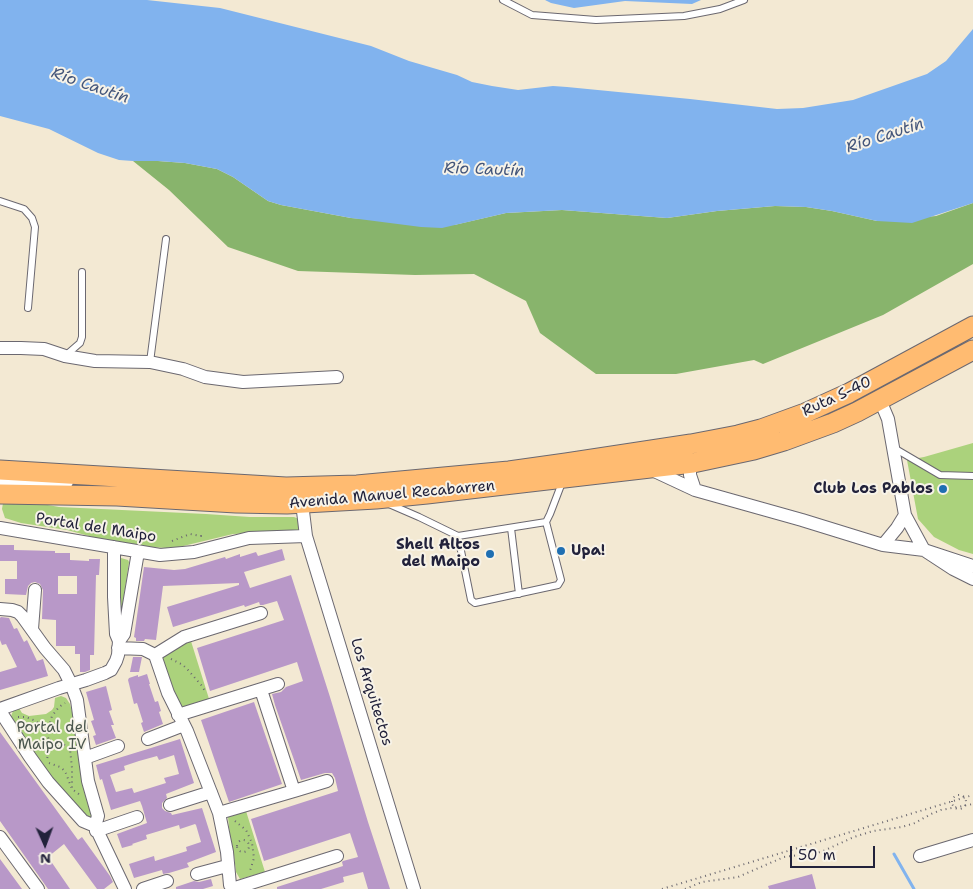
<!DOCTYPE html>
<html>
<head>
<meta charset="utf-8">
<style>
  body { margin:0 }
  #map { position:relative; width:973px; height:889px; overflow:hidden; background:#f3e9d3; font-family:"Shantell Sans",sans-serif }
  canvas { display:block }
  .north { position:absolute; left:20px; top:819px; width:50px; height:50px; -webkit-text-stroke:4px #f7f3e8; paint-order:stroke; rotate:178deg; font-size:14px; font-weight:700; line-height:20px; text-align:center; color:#22223b }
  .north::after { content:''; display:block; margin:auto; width:18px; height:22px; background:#22223b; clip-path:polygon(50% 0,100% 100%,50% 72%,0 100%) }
  .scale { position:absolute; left:790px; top:846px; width:85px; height:22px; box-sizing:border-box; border:2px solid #22223b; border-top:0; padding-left:6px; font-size:15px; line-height:18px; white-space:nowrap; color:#22223b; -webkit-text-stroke:4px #f7f3e8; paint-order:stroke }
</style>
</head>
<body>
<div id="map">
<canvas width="973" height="889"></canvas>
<div class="north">N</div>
<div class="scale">50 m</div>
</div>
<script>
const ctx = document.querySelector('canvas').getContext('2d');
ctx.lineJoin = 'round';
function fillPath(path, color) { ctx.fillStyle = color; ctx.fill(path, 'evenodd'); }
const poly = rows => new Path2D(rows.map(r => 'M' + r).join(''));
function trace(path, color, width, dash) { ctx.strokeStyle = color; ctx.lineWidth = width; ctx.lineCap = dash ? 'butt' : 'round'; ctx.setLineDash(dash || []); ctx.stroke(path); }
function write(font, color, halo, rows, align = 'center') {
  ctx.font = font + ' "Shantell Sans",sans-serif'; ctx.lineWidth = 4; ctx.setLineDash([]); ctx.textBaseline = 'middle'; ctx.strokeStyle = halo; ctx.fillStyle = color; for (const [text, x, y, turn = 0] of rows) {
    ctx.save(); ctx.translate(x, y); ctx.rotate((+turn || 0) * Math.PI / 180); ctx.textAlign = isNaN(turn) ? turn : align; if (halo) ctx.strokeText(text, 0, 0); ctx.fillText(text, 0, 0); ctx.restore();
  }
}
fillPath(poly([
  [973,443,973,554,959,550,934,537,918,519,907,460,924,457],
  [32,499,48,505,59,507,206,514,250,517,294,517,299,519,300,528,298,530,293,531,233,534,179,547,167,548,150,547,100,539,67,530,21,523,5,518,2,509,3,503],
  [121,558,128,560,129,562,120,622,119,561],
  [190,638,210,702,183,709,175,697,161,657],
  [61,696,66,698,70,704,72,712,92,814,91,817,88,818,53,779,10,719,13,711,19,708,22,713,29,716,46,714,52,710,54,707,55,698],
  [246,811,265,872,240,879,236,872,234,855,230,837,228,817,229,815]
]), '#abd27c');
fillPath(poly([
  [133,161,158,161,185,163,217,169,233,177,268,201,281,205,351,218,454,225,506,213,562,210,667,218,717,211,775,206,806,207,832,211,877,221,936,216,973,203,973,264,883,315,763,364,754,360,676,374,596,374,540,333,526,301,474,274,415,275,298,271,228,247,169,190]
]), '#88b46c');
fillPath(poly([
  [0,0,147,0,220,8,371,46,409,61,457,75,472,82,492,86,518,90,553,86,567,87,690,99,777,109,803,108,853,100,927,74,946,61,973,29,973,203,912,223,877,221,832,211,806,207,775,206,717,211,667,218,562,210,506,213,442,228,421,227,351,218,281,205,268,201,233,177,217,169,185,163,158,161,133,161,119,160,98,153,49,129,0,116],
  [545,0,701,0,692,4,625,1,574,8,551,3]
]), '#81b3ee');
trace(poly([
  [894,854,914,889]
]), '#81b3ee', 3);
fillPath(poly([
  [0,545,14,545,14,550,55,551,55,553,70,553,70,560,89,561,89,559,100,559,99,575,96,575,94,655,90,655,90,670,85,672,80,672,80,654,75,654,75,646,56,646,56,620,42,619,43,590,40,584,35,582,31,583,28,586,26,595,5,594,5,579,17,579,17,561,0,561],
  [58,576,77,576,77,594,58,594],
  [282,549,285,560,244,572,250,588,291,575,330,697,368,822,390,889,368,889,363,872,343,877,344,882,321,889,277,889,277,887,343,866,342,862,343,861,358,857,350,833,264,861,251,819,338,791,335,778,332,773,325,773,301,780,275,705,272,694,281,692,286,687,303,681,297,662,210,691,197,648,284,620,277,601,263,605,260,605,259,602,245,607,244,605,173,627,167,607,239,585,239,583,163,586,156,640,145,639,144,641,136,641,136,638,134,637,144,567,174,570,185,569,225,557,226,559,240,554,240,557,256,552,258,556],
  [1,617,9,618,14,629,17,628,24,642,27,640,37,661,43,659,48,676,0,690,0,672,17,667,6,644,2,645,0,640,0,618],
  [133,657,142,657,139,672,130,672],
  [147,674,150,684,149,684,155,702,158,701,161,711,159,712,163,724,144,732,141,723,143,722,137,703,134,704,128,680,129,678,138,675,138,677],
  [106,686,112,710,109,711,114,725,111,725,116,738,96,745,93,736,96,735,91,721,94,720,86,692],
  [254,702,282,784,229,802,201,720],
  [0,732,78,840,82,837,110,876,113,882,104,889,97,889,64,844,48,857,70,889,48,889,0,821],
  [180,739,194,783,166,794,167,798,162,803,162,808,165,811,171,813,172,815,202,808,216,852,187,863,189,867,169,873,163,874,162,870,134,878,129,864,154,856,155,861,187,851,186,847,201,842,196,825,195,824,180,829,179,825,146,835,147,839,132,844,133,845,122,848,117,834,147,823,142,806,140,801,111,810,102,779,100,780,96,765],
  [174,755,179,774,164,778,166,783,134,793,132,788,116,792,110,775,125,770,124,766,139,761,157,756,159,760],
  [0,859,22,889,0,889],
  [812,874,816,889,769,889,768,886],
  [211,879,213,886,203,889,176,889,176,887,194,881,199,882]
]), '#b898c8');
const lane = poly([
  [503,0,532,15,596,20,684,16,720,9,744,0],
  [0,201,24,209,32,218,35,227,28,308],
  [65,356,80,343,82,337,82,272],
  [150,362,166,239],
  [894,448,940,475,973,476],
  [389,504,419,517,458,536,546,522,550,514,563,480],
  [511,528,519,594],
  [458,536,471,600,475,603,558,585,561,580,546,522]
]);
const street = poly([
  [0,348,21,348,44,349,65,356,95,361,150,362,183,369,205,377,243,382,337,377],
  [880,400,888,419,905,515,924,550,953,569,973,579],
  [693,463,690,467,690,475,695,490],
  [650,469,695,490,802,520,883,545,924,550,973,566],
  [0,483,67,482],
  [302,503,306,536,414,889],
  [0,528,160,555,194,552,249,538,306,536],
  [883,545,897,528,905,515],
  [0,609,12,610,18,612,22,616,45,648,64,670,71,684,77,700,88,781,98,816,95,826,125,889],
  [32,629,35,590],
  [119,641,124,634,138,552],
  [118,648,143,649,155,655,168,693,187,731,219,813,227,852,230,885,235,888,337,856],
  [155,655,184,637,261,613],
  [0,709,59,688,86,680,105,673,111,670,116,661,118,655,119,641,116,634,114,597,114,547],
  [0,711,30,757,48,782,83,821,95,826],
  [178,715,278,684],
  [148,739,184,725],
  [85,758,118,746],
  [294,791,327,781],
  [170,805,211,792],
  [219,813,294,791,261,690],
  [96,831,137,817],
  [0,837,38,889],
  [920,856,973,840],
  [197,874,227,866],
  [143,889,167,881]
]);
const primary = poly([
  [0,470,286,487,357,485,509,471,566,463,691,444,738,435,761,429,805,413,849,393,973,326],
  [0,494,117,496,236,503,287,504,376,499,427,494,693,463,754,450,784,441,833,423,857,412,973,350]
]);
trace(lane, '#6b6870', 8);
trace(street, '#6b6870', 14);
trace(primary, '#6b6870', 21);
trace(poly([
  [172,541,190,534,201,536,199,538],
  [171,659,183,665,188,670,202,686,206,693],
  [18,717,26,717,36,721,47,732,50,747,47,759],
  [47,732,52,716,59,707,65,703],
  [50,740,57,741,67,746,70,749,72,768,72,789],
  [49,763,60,767,65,771,72,789,80,795],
  '952 802a7 7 0 1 1 14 0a7 7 0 1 1-14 0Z',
  [235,821,246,830,252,843,254,858,250,871],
  '237 846a6 6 0 1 1 12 0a6 6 0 1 1-12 0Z',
  [662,889,973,795],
  [685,889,702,882,738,877,784,857,821,852,854,837,873,831,902,827,915,823,931,814,941,810,973,804]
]), '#6b6870', 2, [1, 4]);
trace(lane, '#fff', 6);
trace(street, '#fff', 12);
trace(primary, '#ffbb71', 19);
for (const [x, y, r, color] of [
  [943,489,5,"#1f6fb2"],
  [561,551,5,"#1f6fb2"],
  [490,554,5,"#1f6fb2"]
]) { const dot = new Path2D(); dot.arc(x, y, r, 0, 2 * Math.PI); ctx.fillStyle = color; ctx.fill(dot); trace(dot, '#f7f3e8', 2); }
write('15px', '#22223b', '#f7f3e8', [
  ["Ruta S-40",837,397,-25],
  ["Avenida Manuel Recabarren",392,495,-5],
  ["Portal del Maipo",96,528,9],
  ["Los Arquitectos",371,692,73]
]);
write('bold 15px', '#22223b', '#f7f3e8', [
  ["Club Los Pablos",933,489],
  ["Shell Altos",480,545],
  ["del Maipo",480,562],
  ["Upa!",571,551,"left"]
], 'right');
write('15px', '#4b574e', '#f7f3e8', [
  ["Portal del",52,728],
  ["Maipo IV",52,745]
]);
write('italic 16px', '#43557a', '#f7f3e8', [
  ["Río Cautín",90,86,19],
  ["Río Cautín",885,136,-18],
  ["Río Cautín",484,170,2]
]);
</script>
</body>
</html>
